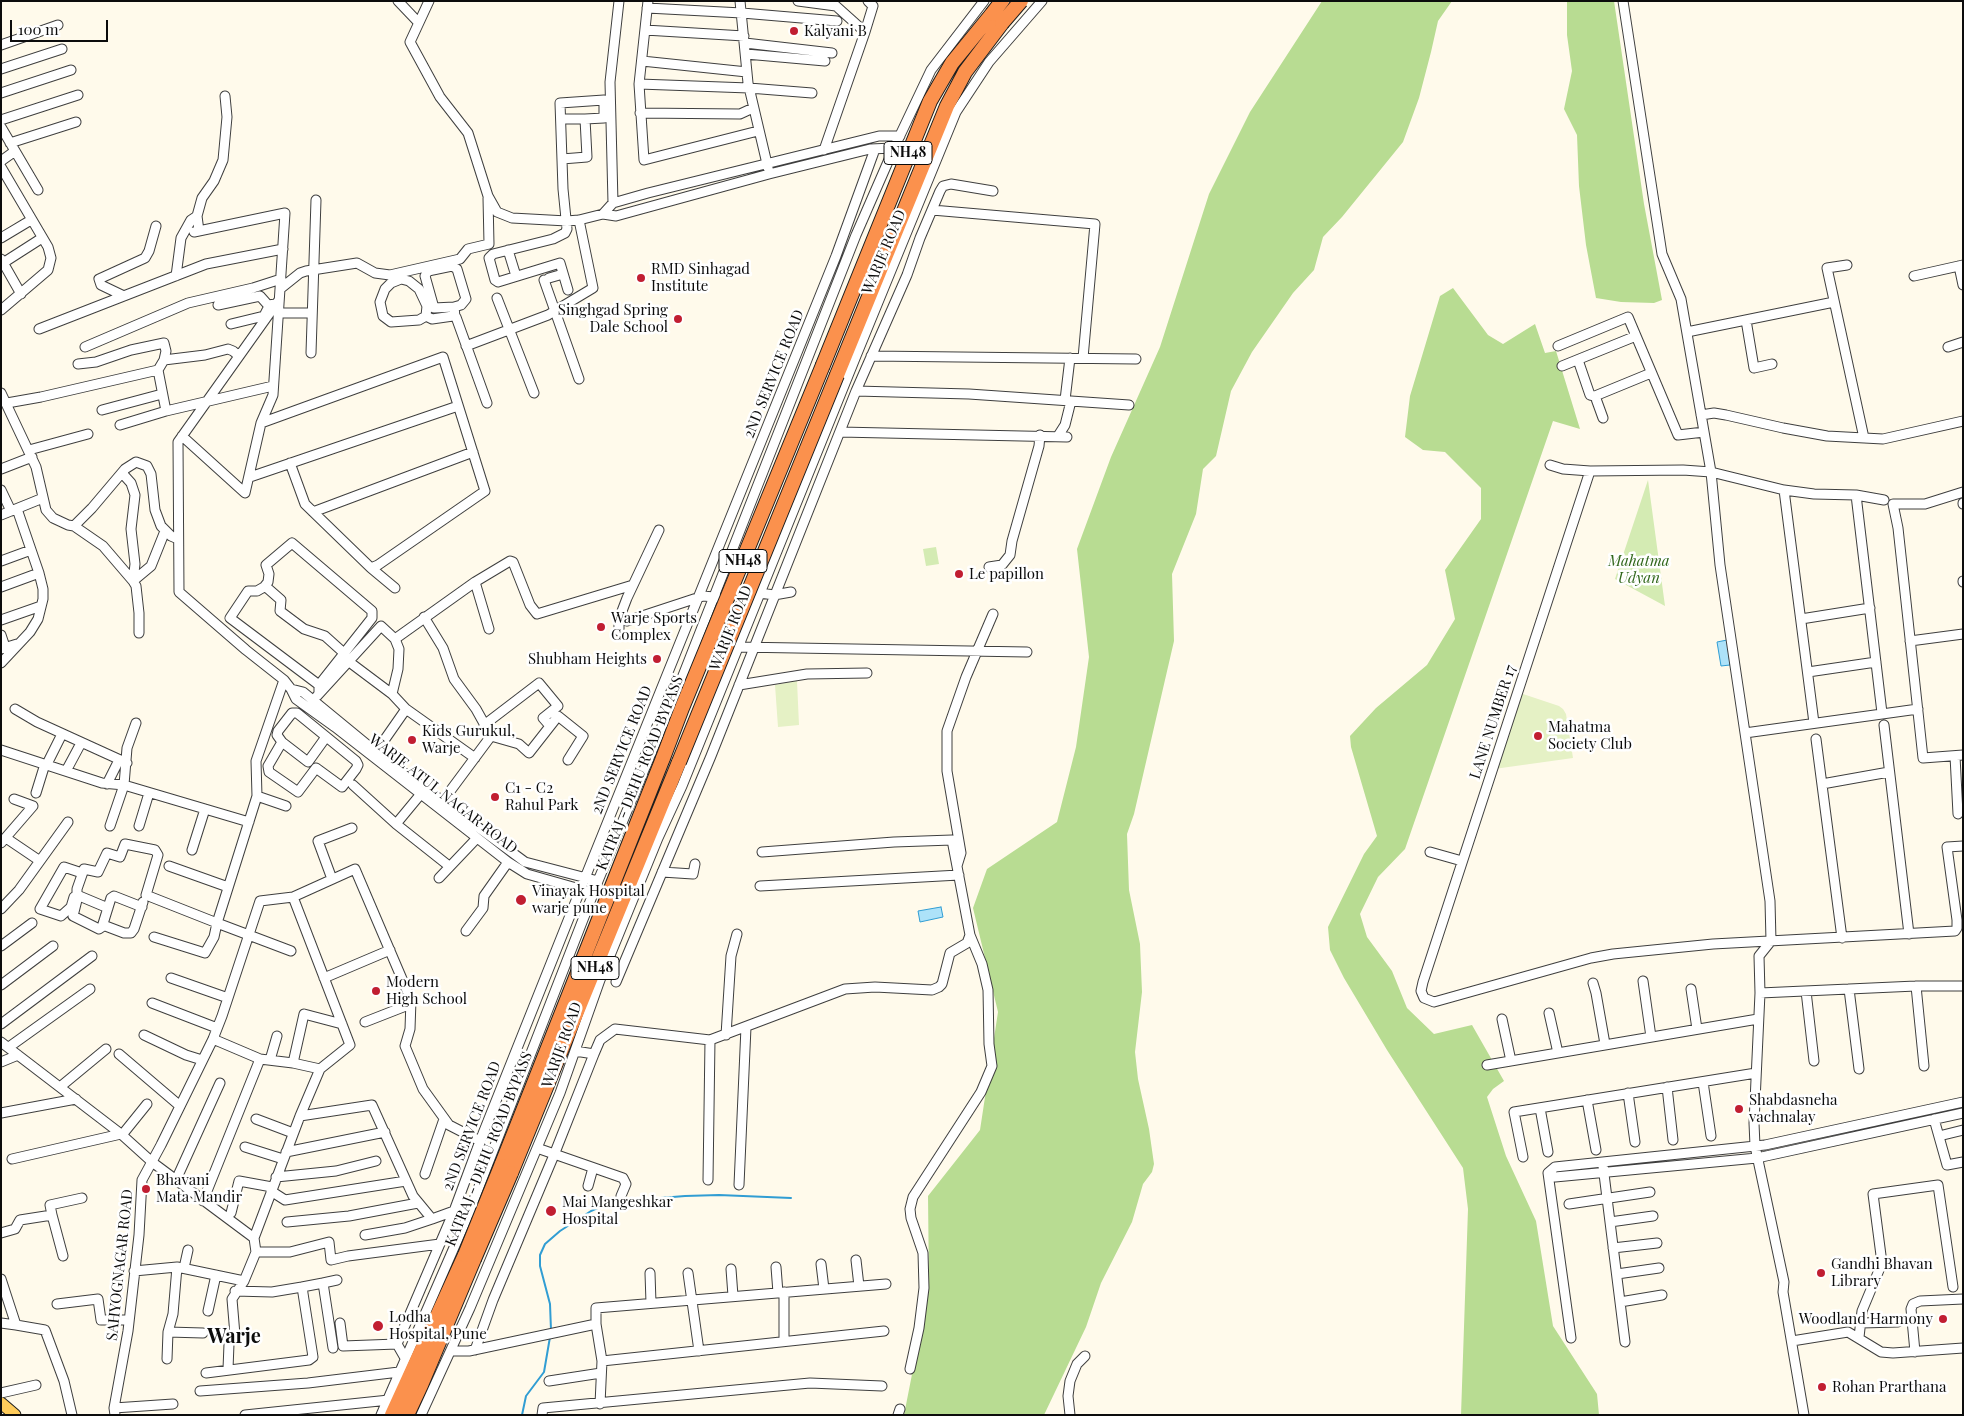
<!DOCTYPE html>
<html>
<head>
<meta charset="utf-8">
<style>
  body { margin:0 }
  #map { position:relative; width:1964px; height:1416px; overflow:hidden; background:#fffaeb; font-family:"Playfair Display",serif }
  canvas { display:block }
  .frame { position:absolute; inset:0; border:2px solid #0c0c0c; pointer-events:none }
  .scale { position:absolute; left:10px; top:20px; width:98px; height:22px; box-sizing:border-box; border:2px solid #0c0c0c; border-top:0; padding-left:6px; font-size:15px; line-height:18px; white-space:nowrap; color:#0c0c0c; -webkit-text-stroke:4px #fff; paint-order:stroke }
</style>
</head>
<body>
<div id="map">
<canvas width="1964" height="1416"></canvas>
<div class="frame"></div>
<div class="scale">100 m</div>
</div>
<script>
const ctx = document.querySelector('canvas').getContext('2d');
ctx.lineJoin = 'round';
function fillPath(path, color) { ctx.fillStyle = color; ctx.fill(path, 'evenodd'); }
const poly = rows => new Path2D(rows.map(r => 'M' + r).join(''));
function trace(path, color, width, dash) { ctx.strokeStyle = color; ctx.lineWidth = width; ctx.lineCap = dash ? 'butt' : 'round'; ctx.setLineDash(dash || []); ctx.stroke(path); }
function write(font, color, halo, rows, align = 'center') {
  ctx.font = font + ' "Playfair Display",serif'; ctx.lineWidth = 5; ctx.setLineDash([]); ctx.textBaseline = 'middle'; ctx.strokeStyle = halo; ctx.fillStyle = color; for (const [text, x, y, turn = 0] of rows) {
    ctx.save(); ctx.translate(x, y); ctx.rotate((+turn || 0) * Math.PI / 180); ctx.textAlign = isNaN(turn) ? turn : align; if (halo) ctx.strokeText(text, 0, 0); ctx.fillText(text, 0, 0); ctx.restore();
  }
}
fillPath(poly([
  [1648,480,1665,606,1615,579],
  [936,547,939,564,926,566,923,549]
]), '#d4ebb3');
fillPath(poly([
  [1322,1,1452,1,1438,21,1431,52,1419,98,1403,142,1342,217,1323,237,1314,270,1293,293,1252,352,1231,391,1216,456,1203,469,1196,514,1172,574,1174,641,1134,814,1127,834,1129,890,1140,944,1142,992,1135,1052,1138,1079,1149,1129,1154,1164,1152,1172,1143,1184,1132,1222,1101,1283,1086,1327,1044,1415,904,1415,929,1288,928,1196,980,1130,998,1012,973,908,987,869,1057,822,1076,747,1089,657,1077,549,1111,457,1160,347,1209,194,1250,112],
  [1567,1,1614,1,1644,204,1662,300,1654,303,1621,302,1596,298,1586,245,1579,186,1577,135,1564,109,1572,71,1567,35],
  [1453,288,1488,335,1503,344,1535,324,1545,353,1556,351,1580,429,1553,421,1405,849,1378,877,1360,914,1367,937,1392,971,1407,1008,1434,1034,1472,1025,1504,1081,1493,1089,1487,1097,1506,1156,1536,1221,1553,1326,1597,1394,1599,1415,1461,1415,1468,1209,1463,1168,1387,1050,1344,978,1330,950,1328,927,1364,854,1377,836,1351,747,1350,736,1376,708,1427,665,1455,619,1445,570,1481,519,1481,488,1445,452,1423,450,1405,437,1410,396,1440,296]
]), '#b8dc92');
fillPath(poly([
  [797,681,799,725,778,727,775,685],
  [1520,693,1559,706,1563,709,1566,714,1573,758,1494,769]
]), '#e5f1c5');
const water = poly([
  [1727,640,1730,665,1721,666,1717,642,1727,640],
  [941,907,943,917,920,922,918,911,941,907]
]);
fillPath(water, '#ade2f9');
trace(water, '#319dd3', 1);
trace(poly([
  [551,1330,550,1304,540,1266,540,1255,545,1244,560,1231,591,1211,602,1206,623,1201,685,1196,719,1195,791,1198],
  [522,1415,526,1396,544,1372,550,1337]
]), '#319dd3', 2);
const minor = poly([
  [398,1,418,22],
  [429,1,410,42,440,97,468,133,488,196,497,212,512,218,567,221,579,220,603,214,616,216,769,174,870,149,894,148],
  [648,1,639,84,644,160,758,131],
  [740,1,748,83,768,168],
  [798,1,836,6,865,32,873,6,868,1],
  [1623,1,1662,254,1681,299,1711,472,1720,565,1770,901,1771,941,1759,956,1760,993,1754,1123,1755,1146,1784,1282,1783,1292,1804,1415],
  [647,8,742,13,837,21],
  [645,30,744,36],
  [745,43,832,53],
  [1,45,58,25],
  [746,54,825,61],
  [642,61,747,72],
  [1,69,62,49],
  [639,84,749,88,812,93],
  [1,93,71,70],
  [640,113,740,114,753,108],
  [561,119,585,119,587,157,562,159],
  [1,120,78,95],
  [1,127,38,190],
  [10,143,76,122],
  [824,150,865,32],
  [1,161,15,151],
  [1,167,48,247,51,258,48,270,1,310],
  [613,203,610,82,619,1],
  [932,210,1095,224,1083,358],
  [603,214,613,203,648,193,879,136,900,136],
  [199,231,197,216,202,198,214,181,223,160,227,117,225,96],
  [1,238,31,220],
  [508,250,516,276],
  [1,259,21,294],
  [3,263,42,238],
  [1847,265,1827,268,1864,438],
  [1959,266,1963,285],
  [176,276,181,238,191,220,197,216],
  [1914,276,1963,265],
  [549,278,563,274],
  [544,280,579,379],
  [280,289,300,273,306,271,357,263,375,273,390,275,460,259,468,249,489,244,488,198],
  [568,290,560,263,498,282,495,280,489,258,493,254,553,239,565,233,567,229,563,189,560,103,604,100,604,118,585,119],
  [124,296,101,285,99,279,145,258,149,251,156,226],
  [497,298,534,393],
  [279,300,178,442,179,592,246,650,284,680,291,689,296,699,335,727,508,862,527,874,594,893],
  [218,305,260,296,268,305,276,304],
  [454,307,461,305,466,299,457,269,452,266,428,271,425,276,434,308,454,307,455,317],
  [278,313,312,313],
  [426,316,427,306,419,289,409,281,401,279,391,283,385,289,380,302,383,316,391,322,419,320,426,316,432,319,453,316,456,317,487,403],
  [1746,320,1754,368,1772,364],
  [231,324,264,316,267,310],
  [39,329,206,264,283,249],
  [1687,332,1834,302],
  [466,346,548,315,593,288,579,220],
  [1558,346,1628,317,1678,435,1704,432],
  [85,347,188,303,253,288,281,279],
  [1948,347,1963,342],
  [311,353,316,200],
  [871,356,1136,359],
  [164,360,205,355,228,349,233,351,239,356],
  [1578,360,1590,395,1595,396,1603,418],
  [1562,366,1636,336],
  [158,370,166,411],
  [856,391,969,394,1129,405],
  [1,393,36,467,46,510,53,518,68,525,74,526,103,546,133,581,136,586,139,613,139,633],
  [1595,396,1651,373],
  [1065,400,1070,358],
  [7,403,41,397,158,370,164,360,166,351,164,343,131,350,96,362,78,364],
  [102,410,162,394],
  [1701,415,1714,413,1726,415,1783,428,1827,436,1883,439,1963,421],
  [261,423,443,357,485,491,378,565,371,568,305,504,290,463],
  [120,425,166,411,273,386],
  [840,432,1067,437],
  [182,436,245,493,261,423,273,395,285,213,194,232],
  [1058,436,1065,425,1071,401],
  [29,450,88,434],
  [1550,465,1563,469,1590,471,1683,470,1711,472,1784,490,1814,494,1856,495,1884,500],
  [1,469,32,457],
  [1590,471,1423,982,1421,991,1424,998,1434,1002,1591,958,1613,954,1713,944,1955,931,1957,928,1957,920,1947,847,1963,846],
  [122,473,131,483,135,495,131,529,135,564,133,581],
  [250,477,458,406],
  [1,490,11,511],
  [1784,490,1814,723],
  [1963,492,1925,504,1893,504,1898,528,1923,758,1963,755],
  [1856,495,1882,713],
  [1963,503,1963,504],
  [313,512,473,452],
  [1,515,43,498],
  [74,526,92,508,125,469,136,462,147,466,151,474,155,510,161,526,171,536,178,539],
  [659,530,627,598,619,619,627,621,703,596,714,597,746,607],
  [1,561,31,550],
  [989,567,1002,565,1010,555,1012,541,1039,446,1040,435],
  [371,568,395,588],
  [133,581,151,566,165,531],
  [1963,581,1963,582],
  [265,586,281,600,280,611,304,629,325,636,345,654],
  [1,587,39,573],
  [760,593,774,595,791,592],
  [424,617,443,648,454,679,476,709,491,736,439,806],
  [1801,619,1870,608],
  [1,620,41,606],
  [489,629,475,582,510,561,513,562,530,605,537,614,633,585],
  [619,631,619,619],
  [1,635,5,647],
  [1910,641,1963,634],
  [738,647,1027,652],
  [1,649,17,644],
  [348,661,392,694,406,709,376,752],
  [1,663,30,632,38,619,43,599,43,589,39,573,17,509],
  [1808,672,1876,662],
  [284,680,256,761,257,796,217,923,291,951],
  [319,685,230,618,248,591,257,591,264,587,268,582,269,574,266,565,292,543,372,611,372,618,319,685,319,692],
  [739,685,807,674,867,673],
  [291,689,303,692,376,752,525,862,598,881],
  [392,694,398,669,399,649,395,639],
  [317,696,381,626,395,639,475,582],
  [15,709,37,722,127,763],
  [406,709,475,758],
  [484,725,539,683,558,706,543,718,550,726],
  [1884,725,1909,934],
  [1745,733,1918,709],
  [491,736,519,744,529,753,558,716,583,736,568,760],
  [1816,739,1842,938],
  [282,742,268,766,269,772,298,792,316,768,342,787,356,769,358,765,356,761,302,717,297,713,292,713,278,731,277,735,282,742,308,762,326,737],
  [1,750,102,783,124,785,249,822],
  [1955,756,1958,814],
  [47,764,62,734],
  [66,771,81,743],
  [107,784,119,760],
  [1822,784,1889,772],
  [353,785,396,824,449,866],
  [36,793,45,764],
  [257,796,286,806],
  [396,824,420,795],
  [110,826,124,785,127,748,136,723],
  [139,826,149,793],
  [6,838,40,861],
  [1,843,33,806,14,799],
  [192,850,205,809],
  [1430,852,1462,861],
  [169,866,228,887],
  [957,866,961,853,947,771,947,731,966,677,993,614],
  [662,872,693,874,695,864],
  [82,873,64,867,40,909,61,916,71,907,74,897,77,895,108,908],
  [439,878,477,838],
  [332,879,318,841,352,828],
  [760,886,959,875],
  [293,897,350,1045,320,1069],
  [142,907,114,896,111,898,102,927,99,929,73,916,77,900,77,889,84,869,98,872,107,853,120,857,125,844,155,850,158,855,146,895,217,923,214,937,205,953,154,937],
  [1,909,19,890,68,822],
  [103,925,124,933,131,933,134,929,143,902],
  [466,931,483,908,484,896,508,862],
  [1,946,32,923],
  [171,978,228,998],
  [324,978,390,950],
  [1643,981,1651,1037],
  [616,982,711,756,856,391,907,275,920,238,940,191,943,186,951,184,993,191],
  [1593,983,1596,993,1605,1044],
  [1,985,53,946],
  [1916,986,1924,1066],
  [1691,989,1697,1029],
  [1849,989,1859,1069],
  [1806,991,1814,1061],
  [1760,993,1916,986,1963,986],
  [152,1003,217,1028],
  [1549,1013,1558,1053],
  [1502,1019,1511,1061],
  [365,1022,411,1004],
  [1,1024,92,956],
  [144,1035,186,1055,202,1060],
  [726,1035,731,956,737,934],
  [213,1039,260,1059,293,1063,320,1069,300,1116,254,1238,256,1252,244,1281,232,1299,235,1335],
  [1,1042,121,1134,152,1162,254,1238],
  [9,1047,90,989],
  [575,1051,594,1054,600,1040,615,1029,710,1040,845,989,875,987,932,990,939,987,942,984,950,953,967,943,970,935,952,840,894,842,762,852],
  [119,1054,180,1106],
  [270,1060,277,1036],
  [1,1062,18,1055],
  [293,1063,304,1014,342,1024],
  [1487,1065,1758,1019],
  [1703,1082,1711,1136],
  [60,1087,106,1049],
  [1667,1087,1673,1140],
  [1628,1093,1635,1142],
  [1587,1100,1596,1150],
  [1540,1108,1548,1152],
  [1,1113,76,1099],
  [300,1116,372,1105,413,1196,432,1219,454,1211,460,1212,465,1210,474,1213],
  [256,1119,293,1133],
  [1934,1119,1947,1165,1963,1162],
  [122,1135,147,1104],
  [1939,1136,1963,1130],
  [245,1147,283,1159],
  [537,1148,623,1178,626,1184,621,1196],
  [286,1152,385,1132],
  [1523,1157,1514,1112,1756,1073],
  [12,1159,121,1134],
  [1603,1166,1625,1342],
  [1548,1173,1555,1167,1765,1145,1963,1102],
  [1548,1173,1555,1177,1757,1158,1963,1113],
  [1548,1173,1571,1338],
  [425,1174,444,1119],
  [276,1177,336,1171,376,1161],
  [176,1180,220,1083],
  [708,1180,710,1040],
  [739,1185,746,1027],
  [588,1186,593,1168],
  [271,1191,285,1200,406,1181],
  [203,1201,260,1059],
  [1569,1204,1650,1192],
  [231,1213,239,1181,272,1187],
  [52,1215,63,1256],
  [287,1222,349,1216,418,1203],
  [1610,1222,1653,1216],
  [1,1233,15,1229,20,1220,52,1215,50,1205,82,1198],
  [365,1235,405,1228,432,1219],
  [1613,1248,1657,1243],
  [256,1252,290,1252,329,1242,331,1260,348,1256,440,1244],
  [856,1260,859,1286],
  [821,1264,824,1289],
  [776,1267,778,1293],
  [184,1268,188,1250],
  [731,1269,733,1296],
  [134,1271,177,1267],
  [650,1273,651,1303],
  [688,1273,699,1351],
  [1617,1274,1659,1268],
  [1,1279,16,1325,1,1323],
  [323,1283,337,1280],
  [302,1287,323,1283,333,1348],
  [784,1292,784,1341],
  [1620,1302,1662,1295],
  [57,1304,98,1299,101,1320,129,1320],
  [208,1311,216,1275],
  [340,1323,343,1346,397,1344],
  [1861,1323,1898,1322],
  [16,1325,45,1330,64,1381,72,1415],
  [168,1332,203,1333],
  [1859,1337,1862,1311,1882,1263,1873,1194,1938,1185,1953,1287],
  [1792,1341,1848,1332,1881,1352,1893,1353,1963,1348],
  [475,1350,493,1300,554,1155,594,1054],
  [451,1351,469,1351,596,1324],
  [1915,1352,1911,1309,1913,1304,1920,1301,1963,1299],
  [405,1358,397,1344,454,1211,480,1141,585,878,836,256,875,149],
  [167,1359,168,1332,173,1314,177,1267,244,1281],
  [602,1361,884,1331],
  [228,1369,229,1344],
  [910,1369,919,1328,924,1288,923,1253,911,1218,910,1209,913,1197,981,1092,992,1066,989,1044,988,990,982,964,970,935],
  [206,1373,309,1360,313,1357,302,1287,272,1292,235,1291],
  [549,1381,601,1373],
  [200,1391,308,1383,399,1372],
  [1,1393,36,1385],
  [600,1404,602,1361,596,1324,596,1308,886,1284],
  [114,1408,173,1404],
  [115,1415,114,1408,128,1331,139,1235,142,1180,161,1145,213,1039,222,1016,260,901,293,897,355,869,411,1000,410,1029,405,1046,423,1089,449,1125,480,1141],
  [245,1415,389,1400],
  [381,1415,466,1220,598,881,684,673,856,235,894,148,931,70,984,1],
  [421,1415,470,1308,537,1148,560,1093,600,980,658,838,682,786,856,356,956,112,989,62,1042,1],
  [542,1415,543,1408,810,1383,882,1386],
  [898,1415,900,1409],
  [1070,1415,1068,1396,1070,1381,1077,1364,1085,1356]
]);
const major = poly([
  [1,1403,15,1415]
]);
const highway = poly([
  [823,365,930,101,952,63,992,14],
  [837,375,947,106,965,72,1002,23],
  [501,1166,663,758],
  [511,1173,679,762],
  [392,1415,465,1255],
  [407,1415,421,1385,474,1259]
]);
trace(minor, '#3f3f3f', 11);
trace(major, '#1d1d1d', 13);
trace(highway, '#1d1d1d', 16);
trace(minor, '#fff', 9);
trace(major, '#ffcc5b', 11);
trace(highway, '#fb914d', 14);
const highwayBridge = poly([
  [992,14,1002,1],
  [1002,23,1021,1],
  [663,758,682,708,823,365],
  [679,762,837,375],
  [465,1255,501,1166],
  [474,1259,511,1173]
]);
trace(highwayBridge, '#1d1d1d', 16, []);
trace(highwayBridge, '#fb914d', 14);
for (const [x, y, r, color] of [
  [794,31,5,"#c11e31"],
  [641,278,5,"#c11e31"],
  [678,319,5,"#c11e31"],
  [959,574,5,"#c11e31"],
  [601,627,5,"#c11e31"],
  [657,659,5,"#c11e31"],
  [1538,736,5,"#c11e31"],
  [412,740,5,"#c11e31"],
  [495,797,5,"#c11e31"],
  [521,900,6,"#c11e31"],
  [376,991,5,"#c11e31"],
  [1739,1109,5,"#c11e31"],
  [146,1189,5,"#c11e31"],
  [551,1211,6,"#c11e31"],
  [1821,1273,5,"#c11e31"],
  [1943,1319,5,"#c11e31"],
  [378,1326,6,"#c11e31"],
  [1822,1387,5,"#c11e31"]
]) { const dot = new Path2D(); dot.arc(x, y, r, 0, 2 * Math.PI); ctx.fillStyle = color; ctx.fill(dot); trace(dot, '#fff', 2); }
for (const [x, y, w] of [
  [908,153,48],
  [743,561,48],
  [595,968,48]
]) { const box = new Path2D(); box.roundRect(x - w / 2, y - 11.5, w, 23, 4); ctx.fillStyle = '#fff'; ctx.fill(box); trace(box, '#0c0c0c', 1); }
write('bold 14px', '#0c0c0c', null, [
  ["NH48",908,153],
  ["NH48",743,561],
  ["NH48",595,968]
]);
write('15px', '#0c0c0c', '#fff', [
  ["Kalyani B",804,31],
  ["RMD Sinhagad",651,269],
  ["Institute",651,286],
  ["Singhgad Spring",668,310,"right"],
  ["Dale School",668,327,"right"],
  ["Le papillon",969,574],
  ["Warje Sports",611,618],
  ["Complex",611,635],
  ["Shubham Heights",647,659,"right"],
  ["Mahatma",1548,727],
  ["Society Club",1548,744],
  ["Kids Gurukul,",422,731],
  ["Warje",422,748],
  ["C1 - C2",505,788],
  ["Rahul Park",505,805],
  ["Vinayak Hospital",532,891],
  ["warje pune",532,908],
  ["Modern",386,982],
  ["High School",386,999],
  ["Shabdasneha",1749,1100],
  ["vachnalay",1749,1117],
  ["Bhavani",156,1180],
  ["Mata Mandir",156,1197],
  ["Mai Mangeshkar",562,1202],
  ["Hospital",562,1219],
  ["Gandhi Bhavan",1831,1264],
  ["Library",1831,1281],
  ["Lodha",389,1317],
  ["Hospital, Pune",389,1334],
  ["Woodland Harmony",1933,1319,"right"],
  ["Rohan Prarthana",1832,1387]
], 'left');
write('15px', '#0c0c0c', '#fff', [
  ["WARJE ROAD",884,252,-67],
  ["2ND SERVICE ROAD",774,374,-68],
  ["WARJE ROAD",731,628,-68],
  ["LANE NUMBER 17",1493,722,-72],
  ["2ND SERVICE ROAD",622,750,-68],
  ["KATRAJ - DEHU ROAD BYPASS",640,773,-68],
  ["WARJE ATUL NAGAR ROAD",443,794,38],
  ["WARJE ROAD",562,1045,-70],
  ["2ND SERVICE ROAD",472,1126,-69],
  ["KATRAJ - DEHU ROAD BYPASS",489,1149,-68],
  ["SAHYOGNAGAR ROAD",120,1265,-84]
]);
write('italic 15px', '#2f661a', '#fff', [
  ["Mahatma",1639,561],
  ["Udyan",1639,578]
]);
write('bold 20px', '#0c0c0c', '#fff', [
  ["Warje",234,1337]
]);
</script>
</body>
</html>
